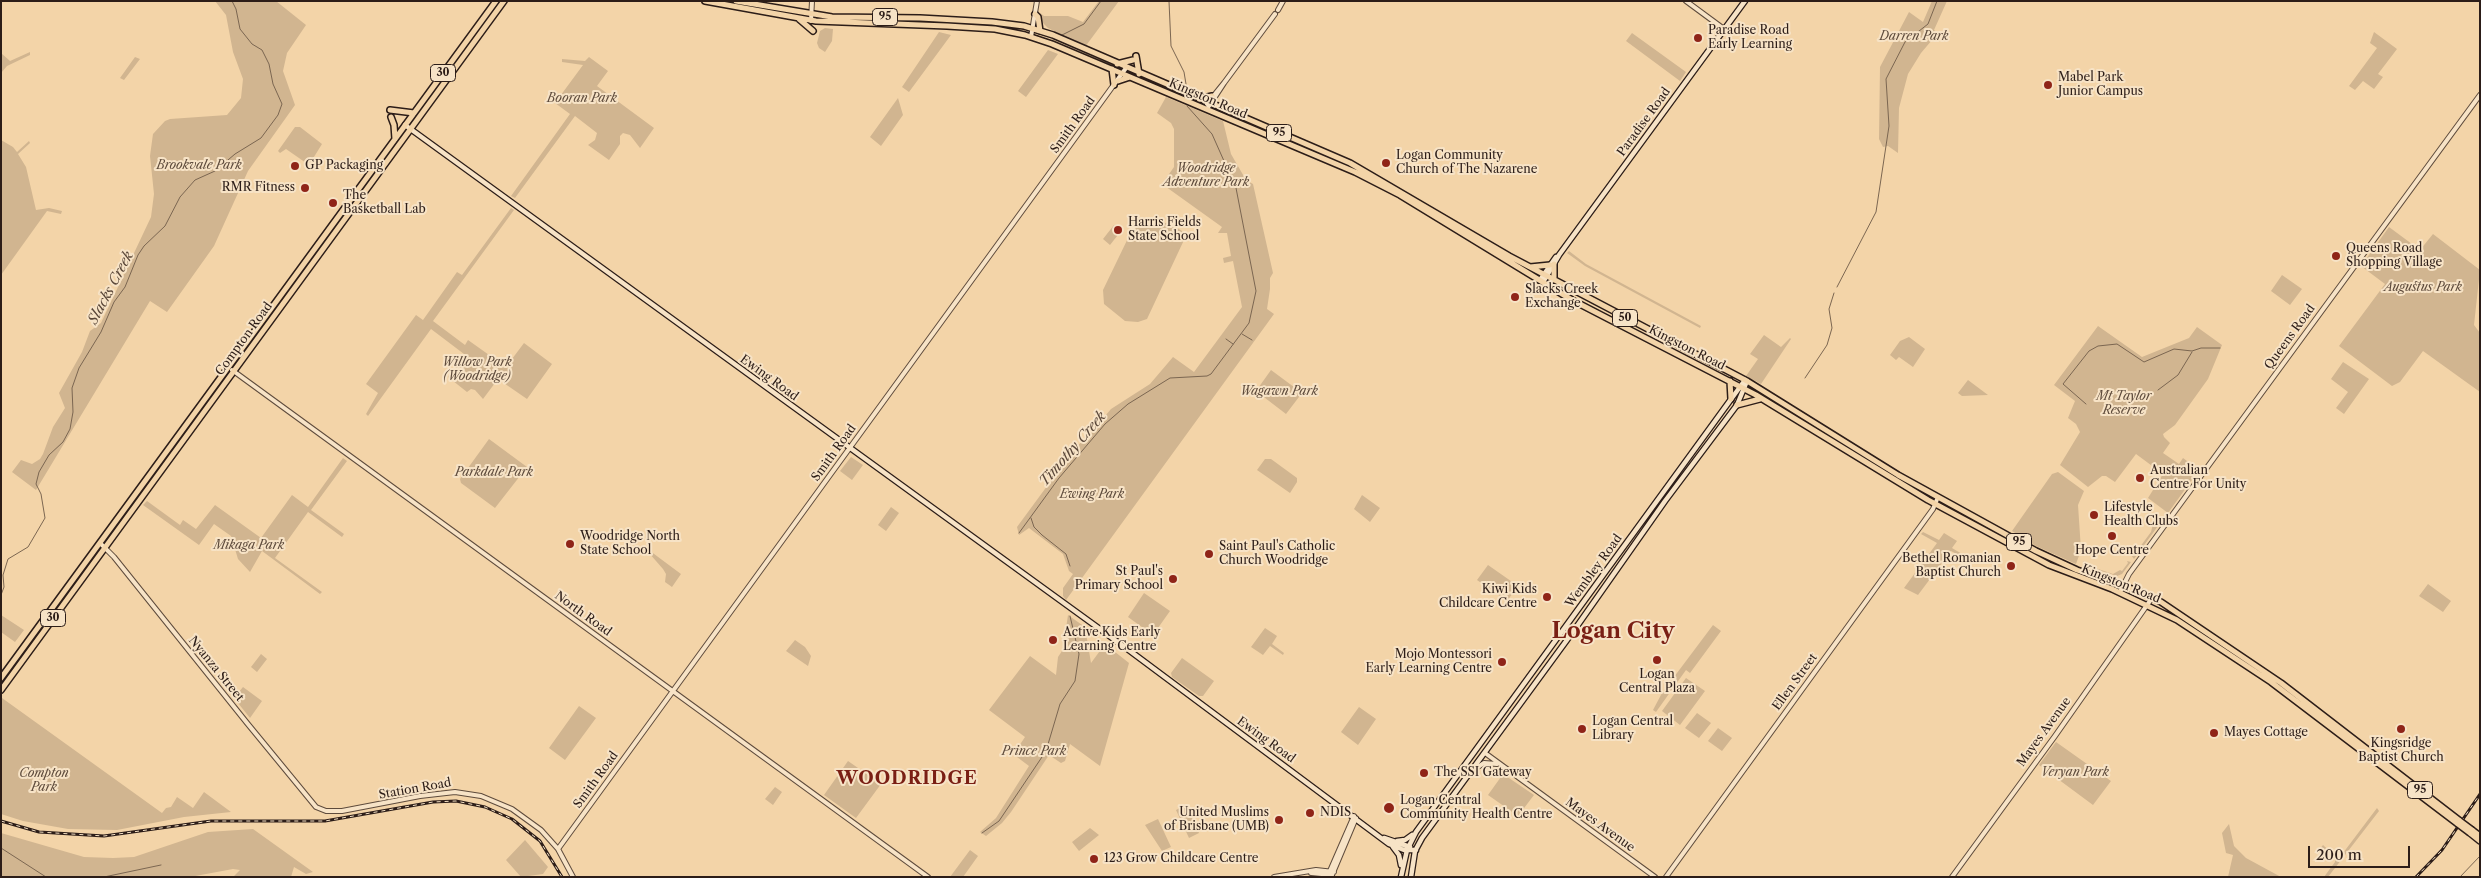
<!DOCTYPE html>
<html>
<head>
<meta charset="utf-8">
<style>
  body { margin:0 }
  #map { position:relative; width:2481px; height:878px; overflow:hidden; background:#f3d4a8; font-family:"Libre Caslon Text",serif }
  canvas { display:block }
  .frame { position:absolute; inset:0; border:2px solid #2c1d18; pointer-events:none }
  .scale { position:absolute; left:2308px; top:846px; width:102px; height:22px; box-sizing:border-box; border:2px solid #2c1d18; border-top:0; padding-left:6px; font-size:15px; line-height:18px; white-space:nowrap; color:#2c1d18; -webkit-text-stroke:4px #f7e3c6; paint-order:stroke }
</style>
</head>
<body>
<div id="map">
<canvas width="2481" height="878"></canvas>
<div class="frame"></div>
<div class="scale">200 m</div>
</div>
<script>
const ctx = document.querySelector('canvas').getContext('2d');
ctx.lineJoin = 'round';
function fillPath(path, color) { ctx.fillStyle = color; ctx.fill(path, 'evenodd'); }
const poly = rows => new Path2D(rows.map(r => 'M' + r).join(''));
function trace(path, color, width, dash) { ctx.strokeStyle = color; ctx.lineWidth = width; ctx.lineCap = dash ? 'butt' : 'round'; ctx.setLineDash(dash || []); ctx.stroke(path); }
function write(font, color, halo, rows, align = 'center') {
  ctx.font = font + ' "Libre Caslon Text",serif'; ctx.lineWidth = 4; ctx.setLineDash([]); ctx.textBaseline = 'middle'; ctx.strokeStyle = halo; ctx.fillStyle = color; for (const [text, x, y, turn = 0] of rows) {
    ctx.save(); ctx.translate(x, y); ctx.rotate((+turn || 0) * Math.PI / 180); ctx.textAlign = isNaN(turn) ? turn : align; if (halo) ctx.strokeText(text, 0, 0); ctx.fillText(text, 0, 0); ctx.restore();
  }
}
fillPath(poly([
  [215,1,276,1,306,25,287,53,283,71,295,105,248,171,214,246,167,312,150,301,36,490,12,472,21,460,32,464,40,459,43,454,53,427,65,408,59,393,82,352,90,331,101,323,151,217,154,194,150,156,153,134,165,121,170,119,227,115,241,98,243,79,233,52,226,15],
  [1099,1,1119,1,1085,47,1048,28,1042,22,1039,15,1040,13,1044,16,1068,16,1083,22],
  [1932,1,1947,1,1934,30,1938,33,1921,53,1908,74,1899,108,1898,153,1888,146,1883,147,1879,139,1880,67,1909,12,1923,22],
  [825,28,833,29,832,41,825,52,819,48,817,43,820,31],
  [939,32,951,35,909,92,902,87],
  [2374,32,2397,49,2378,74,2383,77,2374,89,2363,81,2355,90,2349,86,2377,48,2370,43],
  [1632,33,1686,72,1680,81,1626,41],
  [1048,50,1058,54,1026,97,1018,91],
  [30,52,30,55,7,66,1,73,1,53,10,61],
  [135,57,140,59,124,80,120,78],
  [589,57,608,71,597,86,654,128,640,148,630,135,623,133,620,136,620,144,609,160,588,145,595,140,597,133,575,116,515,198,511,196,570,114,555,103,583,65,562,62,562,59,585,61],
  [1166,97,1223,121,1231,154,1246,180,1253,184,1273,273,1270,278,1270,289,1267,309,1274,314,1066,600,1063,596,1063,588,1073,574,1069,571,1063,554,1029,528,1019,535,1017,527,1075,448,1088,436,1111,409,1150,384,1173,357,1194,372,1242,307,1233,261,1224,263,1223,258,1231,256,1227,233,1218,233,1222,227,1162,184,1174,167,1174,129,1171,123,1157,113],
  [898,98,903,115,881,146,870,137],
  [295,127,300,127,322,144,309,165,286,149,280,153,278,151],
  [1,140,13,147,17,152,29,141,30,143,18,154,26,167,36,210,49,208,62,211,61,214,47,211,1,275],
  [511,208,514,210,433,321,465,345,468,340,506,367,524,343,552,364,527,399,498,379,483,399,475,390,471,389,467,392,448,377,464,354,431,329,368,416,366,414,378,393,366,384,416,315,423,320,457,272,462,275],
  [1153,219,1174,226,1182,231,1184,240,1147,319,1138,322,1125,321,1104,304,1103,290,1131,232,1139,224],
  [1114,225,1121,231,1110,245,1103,239],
  [2389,227,2420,250,2433,234,2480,270,2474,325,2480,333,2480,392,2423,351,2400,382,2392,386,2339,346,2385,284,2361,266],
  [1569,251,1586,264,1701,326,1700,328,1585,266,1567,253],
  [2282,275,2302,289,2290,305,2271,291],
  [2098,326,2142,357,2189,338,2197,327,2222,345,2208,379,2175,425,2163,434,2164,437,2170,443,2163,453,2179,464,2183,458,2199,470,2168,513,2148,498,2163,474,2136,454,2115,482,2106,476,2102,476,2088,487,2060,465,2080,432,2076,424,2068,418,2075,401,2054,385],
  [1764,335,1781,347,1790,338,1791,339,1761,384,1746,376,1758,359,1750,354],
  [1909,337,1925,349,1913,367,1899,357,1896,360,1890,355,1900,341],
  [2343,362,2369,379,2344,414,2336,408,2348,392,2331,379],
  [1271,370,1302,393,1286,414,1256,391],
  [1968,380,1988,395,1962,396,1958,393],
  [489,439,527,467,495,508,461,483,460,479],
  [851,457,863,465,852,480,840,471],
  [343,458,347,461,311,510,344,534,342,537,308,512,275,558,322,592,320,594,262,551,250,572,238,559,231,536,214,524,199,545,143,505,147,501,180,525,183,520,196,529,215,505,261,538,292,495,308,507],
  [1265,459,1271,459,1297,478,1297,482,1290,493,1257,470],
  [2058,472,2084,491,2078,505,2081,550,2076,564,2036,546,2012,531,2052,474],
  [1362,495,1380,508,1370,522,1354,509],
  [891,507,899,513,886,531,878,525],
  [2153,521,2158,526,2134,559,2131,555,2134,555,2151,532,2153,524,2150,523],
  [1923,532,1939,540,1944,533,1957,541,1952,548,1967,557,1966,559,1951,551,1918,595,1904,588,1937,543,1921,534],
  [642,545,681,574,672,587,665,582,666,574,663,569],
  [2083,561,2086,562,2086,565,2113,574,2120,570,2122,571,2128,563,2127,561,2131,562,2122,574,2117,576,2086,566],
  [1488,565,1518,586,1507,601,1477,580],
  [2428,584,2451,601,2443,612,2419,596],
  [1144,593,1170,611,1153,635,1128,617],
  [1,615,24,630,15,642,1,632],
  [1068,615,1085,627,1091,663,1105,644,1129,663,1100,766,1070,744,1065,761,1061,763,1049,755,1011,812,1002,823,986,836,980,832,996,818,1029,766,1017,757,1015,752,1025,737,989,710,1030,656,1056,675,1058,657,1066,645,1065,635],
  [1713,625,1721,631,1690,673,1686,670,1656,712,1653,710,1662,693],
  [1265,628,1277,636,1272,644,1284,653,1283,655,1270,646,1263,655,1251,647],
  [795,640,805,647,811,656,808,666,786,651],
  [261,654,267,659,257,672,251,667],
  [1182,658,1214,681,1203,696,1199,696,1172,677,1171,673],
  [1686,678,1705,691,1680,725,1662,711],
  [243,687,262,701,250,718,234,698],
  [2,698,162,813,166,808,171,807,177,797,193,808,204,792,231,812,184,817,117,830,68,829,23,821,1,814],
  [579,706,596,718,565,760,549,748],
  [1359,707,1376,719,1358,745,1341,732],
  [1697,713,1711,723,1699,738,1685,728],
  [1718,728,1732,738,1722,751,1708,741],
  [2056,742,2111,781,2093,805,2039,765],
  [848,761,881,784,856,818,824,795],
  [1503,774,1534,795,1518,816,1488,795],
  [775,787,782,792,773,805,765,799],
  [1186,805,1199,833,1189,838,1176,810],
  [2377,808,2379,811,2328,877,2324,877,2335,862,2335,859,2320,849,2323,845,2336,857,2340,857],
  [1158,819,1171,847,1162,851,1145,825],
  [2229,824,2234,846,2246,858,2281,877,2228,877,2233,855,2226,853,2222,833],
  [1090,828,1099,835,1079,851,1072,842],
  [253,829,313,872,306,874,294,867,291,877,233,877,240,870,233,869,190,877,1,877,1,833,84,857,113,858,134,857,208,832],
  [525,840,548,867,543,874,521,877,506,860],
  [970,850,978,856,963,877,950,877]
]), '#d1b590');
trace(poly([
  [1169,1,1171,46,1184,72,1186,84],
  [1062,35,1084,24,1101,1],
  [1837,287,1876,212,1889,126,1886,79,1905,42,1928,24,1937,1],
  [2480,296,2480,302],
  [1242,334,1252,340],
  [1226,339,1233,344],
  [1805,378,1827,345,1832,328,1829,309,1834,293],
  [2158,390,2178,375,2192,352],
  [2086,404,2063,384,2089,351,2098,346,2117,344,2144,362,2174,349,2192,351,2201,348,2220,348],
  [1031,518,1034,527,1042,535,1066,554,1070,566],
  [1019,533,1059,478,1105,424,1128,404,1170,378,1207,376,1211,374,1249,323,1256,291,1236,188,1212,134,1187,106],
  [1,595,4,587,3,575,8,559,28,547,45,518,41,494,36,484,39,472,49,455,63,442,70,429,73,412,72,388,79,368,101,332,114,302,125,287,138,255,144,246,165,226,180,197,195,180,215,171,235,154,261,138,278,115,282,104,273,84,269,64,262,50,252,44,240,29,236,9,232,1],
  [982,833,999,821,1046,751,1060,704,1075,681,1079,654,1070,616],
  [1,848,46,877],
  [104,877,161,865],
  [2460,877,2480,856]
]), '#7b6651', 1);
const tertiary = poly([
  [1686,1,1724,29],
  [1278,10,1283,1],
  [811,21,812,1],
  [1031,37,1037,1],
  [1207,104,1224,83],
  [1207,109,1224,83,1275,14],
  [232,370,928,877],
  [100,543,114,557,247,723,316,807,326,811,342,811,420,796,455,792,481,796,512,809,541,830,558,849,573,877],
  [2120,592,2129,574,2480,95],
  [1485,753,1655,877],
  [1473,770,1484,763,1497,764],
  [558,849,1126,68],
  [1330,871,1354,816],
  [1311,873,1332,875],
  [1332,875,1356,818],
  [1274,877,1316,870,1334,872],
  [1666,877,1933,509,1938,497],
  [1952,877,2055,736,2152,598]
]);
const secondary = poly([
  [405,125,1126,648,1389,844,1404,850,1416,850],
  [1540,280,1556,257],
  [1543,282,1559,255,1745,1],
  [1384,838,1410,847],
  [1397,841,1405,840,1412,835],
  [1393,847,1399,855,1401,865],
  [1401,877,1407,850,1416,832,1745,380],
  [1411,877,1415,851,1422,838,1575,629,1665,501,1737,405,1747,381]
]);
const primary = poly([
  [705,1,816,21,947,26,995,29,1025,35,1052,44,1355,172,1400,195,1572,300,1756,395,1928,500,2049,565,2112,589,2177,620,2271,682,2458,824],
  [736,1,832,17,920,18,992,22,1024,26,1053,35,1350,163,1509,256,1747,381,1898,475,2036,551,2077,570,2138,591,2161,602,2281,683,2460,821],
  [1035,14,1038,17,1040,31],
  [799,19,813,31],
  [1136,56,1139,74],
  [1117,64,1133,60],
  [1112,69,1114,85],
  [1118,81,1130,77],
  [1199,99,1212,96],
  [390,110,414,113],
  [391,117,394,125,395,139],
  [1554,264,1554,280],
  [1530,267,1550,265],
  [1730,381,1731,399],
  [1737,405,1760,399],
  [1,678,496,1],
  [1,690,504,1],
  [2472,830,2480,836],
  [2470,833,2480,841]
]);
trace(tertiary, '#5e4b3c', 6);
trace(secondary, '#2c1d18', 7);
trace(primary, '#2c1d18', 8);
trace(tertiary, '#f7e3c6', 4);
trace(secondary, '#f7e3c6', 4.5);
trace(primary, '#f3d4a8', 5);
const rail = poly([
  [1,821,39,832,104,836,211,821,325,821,433,802,456,801,485,807,512,819,540,841,562,877],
  [2416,877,2442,850,2480,794]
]);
trace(rail, '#2c1d18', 3);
trace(rail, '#f7e3c6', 1, [4]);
const primaryBridge = poly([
  [2460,821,2472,830],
  [2458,824,2470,833]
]);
trace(primaryBridge, '#2c1d18', 8, []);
trace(primaryBridge, '#f3d4a8', 5);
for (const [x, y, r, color] of [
  [1698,38,5,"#8f2418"],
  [2048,85,5,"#8f2418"],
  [1386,163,5,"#8f2418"],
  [295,166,5,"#8f2418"],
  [305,188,5,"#8f2418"],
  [333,203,5,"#8f2418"],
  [1118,230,5,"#8f2418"],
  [2336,256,5,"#8f2418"],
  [1515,297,5,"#8f2418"],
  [2140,478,5,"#8f2418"],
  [2094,515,5,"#8f2418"],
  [2112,536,5,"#8f2418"],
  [570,544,5,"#8f2418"],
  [1209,554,5,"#8f2418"],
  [2011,566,5,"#8f2418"],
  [1173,579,5,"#8f2418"],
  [1547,597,5,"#8f2418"],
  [1053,640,5,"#8f2418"],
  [1657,660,5,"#8f2418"],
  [1502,662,5,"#8f2418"],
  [1582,729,5,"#8f2418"],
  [2401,729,5,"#8f2418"],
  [2214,733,5,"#8f2418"],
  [1424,773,5,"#8f2418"],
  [1389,808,6,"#8f2418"],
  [1310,813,5,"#8f2418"],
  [1279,820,5,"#8f2418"],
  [1094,859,5,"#8f2418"]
]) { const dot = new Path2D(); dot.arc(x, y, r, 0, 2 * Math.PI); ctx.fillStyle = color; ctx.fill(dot); trace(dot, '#f7e3c6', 2); }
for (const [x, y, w] of [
  [885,17,25],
  [443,73,25],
  [1279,133,25],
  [1625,318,25],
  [2019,542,25],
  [53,618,25],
  [2420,790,25]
]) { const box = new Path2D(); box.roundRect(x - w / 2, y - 8.5, w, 17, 4); ctx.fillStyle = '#f7e3c6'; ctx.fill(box); trace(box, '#2c1d18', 1); }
write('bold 11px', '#2c1d18', null, [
  ["95",885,17],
  ["30",443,73],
  ["95",1279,133],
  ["50",1625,318],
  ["95",2019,542],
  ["30",53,618],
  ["95",2420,790]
]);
write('12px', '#2c1d18', '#f7e3c6', [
  ["Paradise Road",1708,31],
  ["Early Learning",1708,45],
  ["Mabel Park",2058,78],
  ["Junior Campus",2058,92],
  ["Logan Community",1396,156],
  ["Church of The Nazarene",1396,170],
  ["GP Packaging",305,166],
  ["RMR Fitness",295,188,"right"],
  ["The",343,196],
  ["Basketball Lab",343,210],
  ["Harris Fields",1128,223],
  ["State School",1128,237],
  ["Queens Road",2346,249],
  ["Shopping Village",2346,263],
  ["Slacks Creek",1525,290],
  ["Exchange",1525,304],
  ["Australian",2150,471],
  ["Centre For Unity",2150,485],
  ["Lifestyle",2104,508],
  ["Health Clubs",2104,522],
  ["Woodridge North",580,537],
  ["State School",580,551],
  ["Saint Paul's Catholic",1219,547],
  ["Church Woodridge",1219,561],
  ["Hope Centre",2112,551,"center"],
  ["Bethel Romanian",2001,559,"right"],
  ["Baptist Church",2001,573,"right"],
  ["St Paul's",1163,572,"right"],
  ["Primary School",1163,586,"right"],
  ["Kiwi Kids",1537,590,"right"],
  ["Childcare Centre",1537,604,"right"],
  ["Active Kids Early",1063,633],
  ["Learning Centre",1063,647],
  ["Mojo Montessori",1492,655,"right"],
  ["Early Learning Centre",1492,669,"right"],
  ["Logan",1657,675,"center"],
  ["Central Plaza",1657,689,"center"],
  ["Logan Central",1592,722],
  ["Library",1592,736],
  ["Mayes Cottage",2224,733],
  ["Kingsridge",2401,744,"center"],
  ["Baptist Church",2401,758,"center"],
  ["The SSI Gateway",1434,773],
  ["Logan Central",1400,801],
  ["Community Health Centre",1400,815],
  ["United Muslims",1269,813,"right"],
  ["of Brisbane (UMB)",1269,827,"right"],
  ["NDIS",1320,813],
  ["123 Grow Childcare Centre",1104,859]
], 'left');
write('italic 12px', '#5e4b3c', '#f7e3c6', [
  ["Darren Park",1914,37],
  ["Booran Park",582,99],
  ["Brookvale Park",199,166],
  ["Woodridge",1206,169],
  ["Adventure Park",1206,183],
  ["Augustus Park",2423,288],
  ["Willow Park",477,363],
  ["(Woodridge)",477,377],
  ["Wagawn Park",1279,392],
  ["Mt Taylor",2124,397],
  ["Reserve",2124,411],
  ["Parkdale Park",494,473],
  ["Ewing Park",1092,495],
  ["Mikaga Park",249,546],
  ["Prince Park",1034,752],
  ["Veryan Park",2075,773],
  ["Compton",44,774],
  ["Park",44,788]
]);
write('12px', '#2c1d18', '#f7e3c6', [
  ["Kingston Road",1208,99,23],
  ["Paradise Road",1644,122,-54],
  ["Smith Road",1073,125,-54],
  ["Queens Road",2290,337,-54],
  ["Compton Road",244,339,-54],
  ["Kingston Road",1687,348,27],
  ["Ewing Road",769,378,36],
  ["Smith Road",834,453,-54],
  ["Wembley Road",1594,571,-54],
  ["Kingston Road",2121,584,22],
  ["North Road",583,614,36],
  ["Nyanza Street",216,669,51],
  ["Ellen Street",1795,682,-54],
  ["Mayes Avenue",2044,732,-54],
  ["Ewing Road",1266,740,36],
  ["Smith Road",596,780,-54],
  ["Station Road",415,789,-10],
  ["Mayes Avenue",1600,825,36]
]);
write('italic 14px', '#5a4739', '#f7e3c6', [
  ["Slacks Creek",111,288,-62],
  ["Timothy Creek",1073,449,-49]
]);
ctx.letterSpacing = '1px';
write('bold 18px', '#7a1f14', '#f7e3c6', [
  ["WOODRIDGE",907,779]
]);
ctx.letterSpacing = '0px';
write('bold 22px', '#7a1f14', '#f7e3c6', [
  ["Logan City",1613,632]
]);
</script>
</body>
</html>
